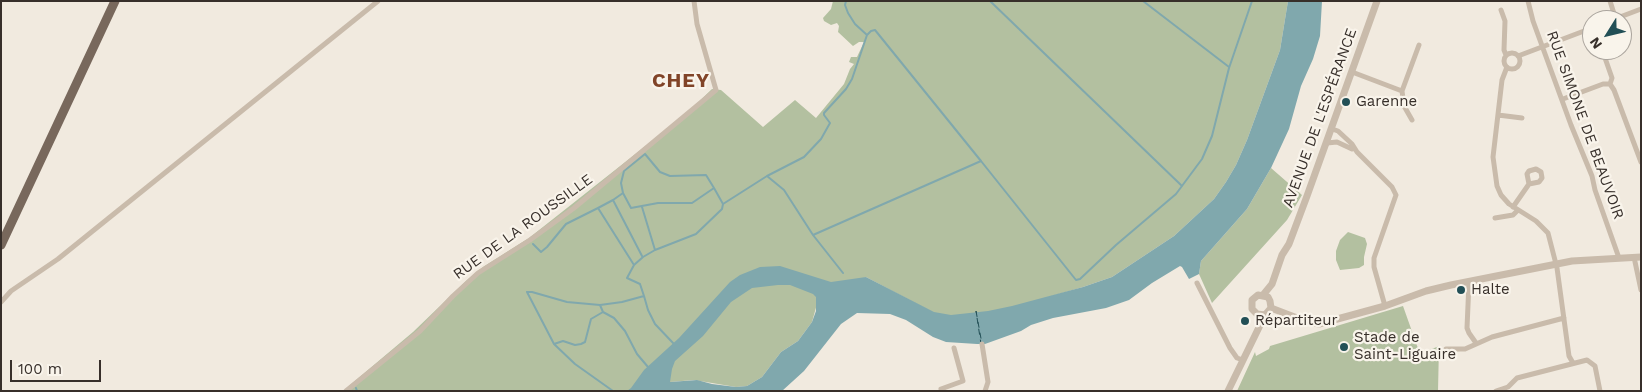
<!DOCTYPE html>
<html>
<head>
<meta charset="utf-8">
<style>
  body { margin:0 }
  #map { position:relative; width:1642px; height:392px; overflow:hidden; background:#f1eadf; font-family:"Work Sans",sans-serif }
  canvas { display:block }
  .frame { position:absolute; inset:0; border:2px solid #372f2a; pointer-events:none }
  .north { position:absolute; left:1582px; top:10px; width:50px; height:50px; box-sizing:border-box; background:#f9f4eb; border:1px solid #aba59e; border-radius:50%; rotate:234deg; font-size:14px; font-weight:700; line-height:20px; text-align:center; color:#372f2a }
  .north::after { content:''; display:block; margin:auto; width:18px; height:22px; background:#224f56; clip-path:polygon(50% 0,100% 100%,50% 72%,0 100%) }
  .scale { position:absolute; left:10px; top:360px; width:91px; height:22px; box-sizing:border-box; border:2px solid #372f2a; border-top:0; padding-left:6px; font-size:15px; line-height:18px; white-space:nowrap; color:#372f2a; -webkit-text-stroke:4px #f9f4eb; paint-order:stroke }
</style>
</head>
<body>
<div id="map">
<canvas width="1642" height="392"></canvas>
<div class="frame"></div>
<div class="north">N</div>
<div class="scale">100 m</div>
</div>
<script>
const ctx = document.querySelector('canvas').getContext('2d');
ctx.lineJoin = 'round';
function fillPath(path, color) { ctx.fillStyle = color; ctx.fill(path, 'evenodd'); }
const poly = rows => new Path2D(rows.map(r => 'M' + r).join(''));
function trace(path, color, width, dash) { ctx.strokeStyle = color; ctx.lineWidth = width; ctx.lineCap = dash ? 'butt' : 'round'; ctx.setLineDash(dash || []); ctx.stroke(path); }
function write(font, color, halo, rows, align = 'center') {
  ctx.font = font + ' "Work Sans",sans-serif'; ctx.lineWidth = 4.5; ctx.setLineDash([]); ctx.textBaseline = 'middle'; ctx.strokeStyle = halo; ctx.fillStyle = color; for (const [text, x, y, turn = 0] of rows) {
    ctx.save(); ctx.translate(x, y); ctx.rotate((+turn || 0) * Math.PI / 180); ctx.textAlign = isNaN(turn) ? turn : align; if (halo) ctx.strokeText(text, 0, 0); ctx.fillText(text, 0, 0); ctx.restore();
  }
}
fillPath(poly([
  [833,1,1288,1,1280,50,1247,140,1236,165,1226,182,1214,199,1174,236,1112,277,1083,287,955,324,866,277,817,304,812,322,798,341,781,352,762,377,747,386,736,387,694,380,670,382,647,391,343,391,413,332,466,281,483,267,529,238,686,114,712,89,721,90,763,127,795,100,816,118,844,84,850,69,854,64,849,62,851,57,857,57,864,42,859,42,853,46,838,32,839,26,837,23,831,25,824,21,823,18,831,9],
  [1271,168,1302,195,1287,220,1212,303,1199,274,1201,261,1247,209],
  [1348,232,1365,238,1367,244,1364,257,1364,265,1359,268,1340,270,1336,260,1336,251,1340,240],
  [1403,306,1420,354,1439,346,1438,391,1237,391,1255,352,1256,356,1269,349,1270,346]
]), '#b3c0a0');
fillPath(poly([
  [1288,1,1322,1,1320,36,1313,59,1301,86,1289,129,1271,168,1247,209,1201,261,1199,274,1189,279,1182,267,1180,266,1152,283,1129,300,1106,308,1053,318,1031,325,1021,331,985,344,977,344,946,342,933,337,906,320,890,314,857,313,841,324,804,371,782,391,627,391,631,388,644,370,679,338,730,282,740,275,760,267,780,266,831,282,866,277,934,312,951,315,988,311,1012,306,1083,287,1112,277,1174,236,1214,199,1226,182,1236,165,1247,140,1280,50],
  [778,285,790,285,813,294,816,297,816,311,812,322,798,341,781,352,762,377,747,386,736,387,712,384,697,380,670,382,672,369,675,361,703,336,731,302,752,288]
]), '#80a8ad');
trace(poly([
  [846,1,845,5,848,13,855,24,867,35],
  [990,1,1182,186],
  [1143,1,1229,67],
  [714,188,692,203,658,203,631,208,623,193,621,183,624,171,645,154,660,172,670,176,706,175,714,188,723,204,767,176],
  [623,193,613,200,642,256],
  [613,200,598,208,634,265],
  [642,207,655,250],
  [813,235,784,190,767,176,804,157,821,139,830,123,824,115,824,113,846,89,852,79,867,35,871,31,875,30,981,161],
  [533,244,541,252,547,247,566,224,598,208],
  [843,273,813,235,981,161,1076,280,1080,279,1116,245,1176,194,1202,159,1212,136,1229,68,1252,1],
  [644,296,648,310,655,324,674,344],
  [600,305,603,312,614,318,625,331,637,354,648,367],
  [554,344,563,341,575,345,581,344,585,342,591,319,603,312],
  [356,388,357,391],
  [613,391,575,364,554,344,527,292,532,292,567,302,600,305,622,302,644,296,640,284,627,278,634,265,643,257,655,250,696,234,722,209,723,204]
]), '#80a8ad', 2);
trace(poly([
  [976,311,982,344,981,344,976,311]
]), '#224f56', 1, [6, 5]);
trace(poly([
  [1528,1,1533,21,1571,125,1592,176,1595,190,1619,258],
  [1610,1,1616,20],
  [1501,10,1505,21,1504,50,1506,55],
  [1612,20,1641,9],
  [1622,34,1625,44,1622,48],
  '1504 61a8 8 0 1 1 16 0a8 8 0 1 1-16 0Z',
  [1518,56,1592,28],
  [1507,67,1502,80,1493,157,1497,186,1501,195,1509,204,1536,221,1548,233,1557,268,1569,356,1573,363],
  [1352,72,1402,91,1404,106,1412,120],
  [1610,84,1614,90,1641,162],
  [1610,84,1612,78,1605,58,1608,54,1617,50],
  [1402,91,1419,45],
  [1563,99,1603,84,1610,84],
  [1498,115,1522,118],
  [1332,129,1338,131,1352,144,1357,152,1392,187,1396,195,1374,258,1374,267,1385,306],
  [1327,143,1337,142,1352,149],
  [1513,207,1529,184,1539,182,1542,178,1541,172,1536,169,1529,171,1527,174,1529,184],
  [1495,218,1513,215,1518,210],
  [1634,257,1641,290],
  [1469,282,1467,328,1469,333,1476,343],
  [1197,283,1230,348,1237,358,1243,360],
  [1,302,11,291,58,259,378,1],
  [982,344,988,382,985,391],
  [1446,349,1465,349,1492,337,1564,318],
  [346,391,420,331,453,296,478,273,530,240,574,208,716,90,697,24,694,1],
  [942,391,941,389,963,381,954,348],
  [1496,391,1508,387,1517,378,1587,360,1595,366,1600,391]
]), '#c9bbab', 5);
trace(poly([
  [1263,295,1272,284,1282,255,1289,244,1307,196,1377,1],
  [1271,308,1305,321,1319,324,1385,306,1426,291,1451,285,1572,261,1641,257],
  [1228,391,1265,315,1271,308,1270,301,1268,297,1258,295,1252,300,1252,309,1257,314,1265,315]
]), '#c9bbab', 7);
trace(poly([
  [1,245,115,1]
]), '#78685c', 9);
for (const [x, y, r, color] of [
  [1346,102,5,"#224f56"],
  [1461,290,5,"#224f56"],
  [1245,321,5,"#224f56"],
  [1344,347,5,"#224f56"]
]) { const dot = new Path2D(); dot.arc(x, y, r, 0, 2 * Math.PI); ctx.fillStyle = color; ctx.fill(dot); trace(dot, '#f9f4eb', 2); }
write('15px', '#372f2a', '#f9f4eb', [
  ["Garenne",1356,102],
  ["Halte",1471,290],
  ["Répartiteur",1255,321],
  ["Stade de",1354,338],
  ["Saint-Liguaire",1354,355]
], 'left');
write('15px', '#372f2a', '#f9f4eb', [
  ["AVENUE DE L'ESPÉRANCE",1320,118,-70],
  ["RUE SIMONE DE BEAUVOIR",1585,125,70],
  ["RUE DE LA ROUSSILLE",523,227,-36]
]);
ctx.letterSpacing = '1px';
write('bold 20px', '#814428', '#f9f4eb', [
  ["CHEY",681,81]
]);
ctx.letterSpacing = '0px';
</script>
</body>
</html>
